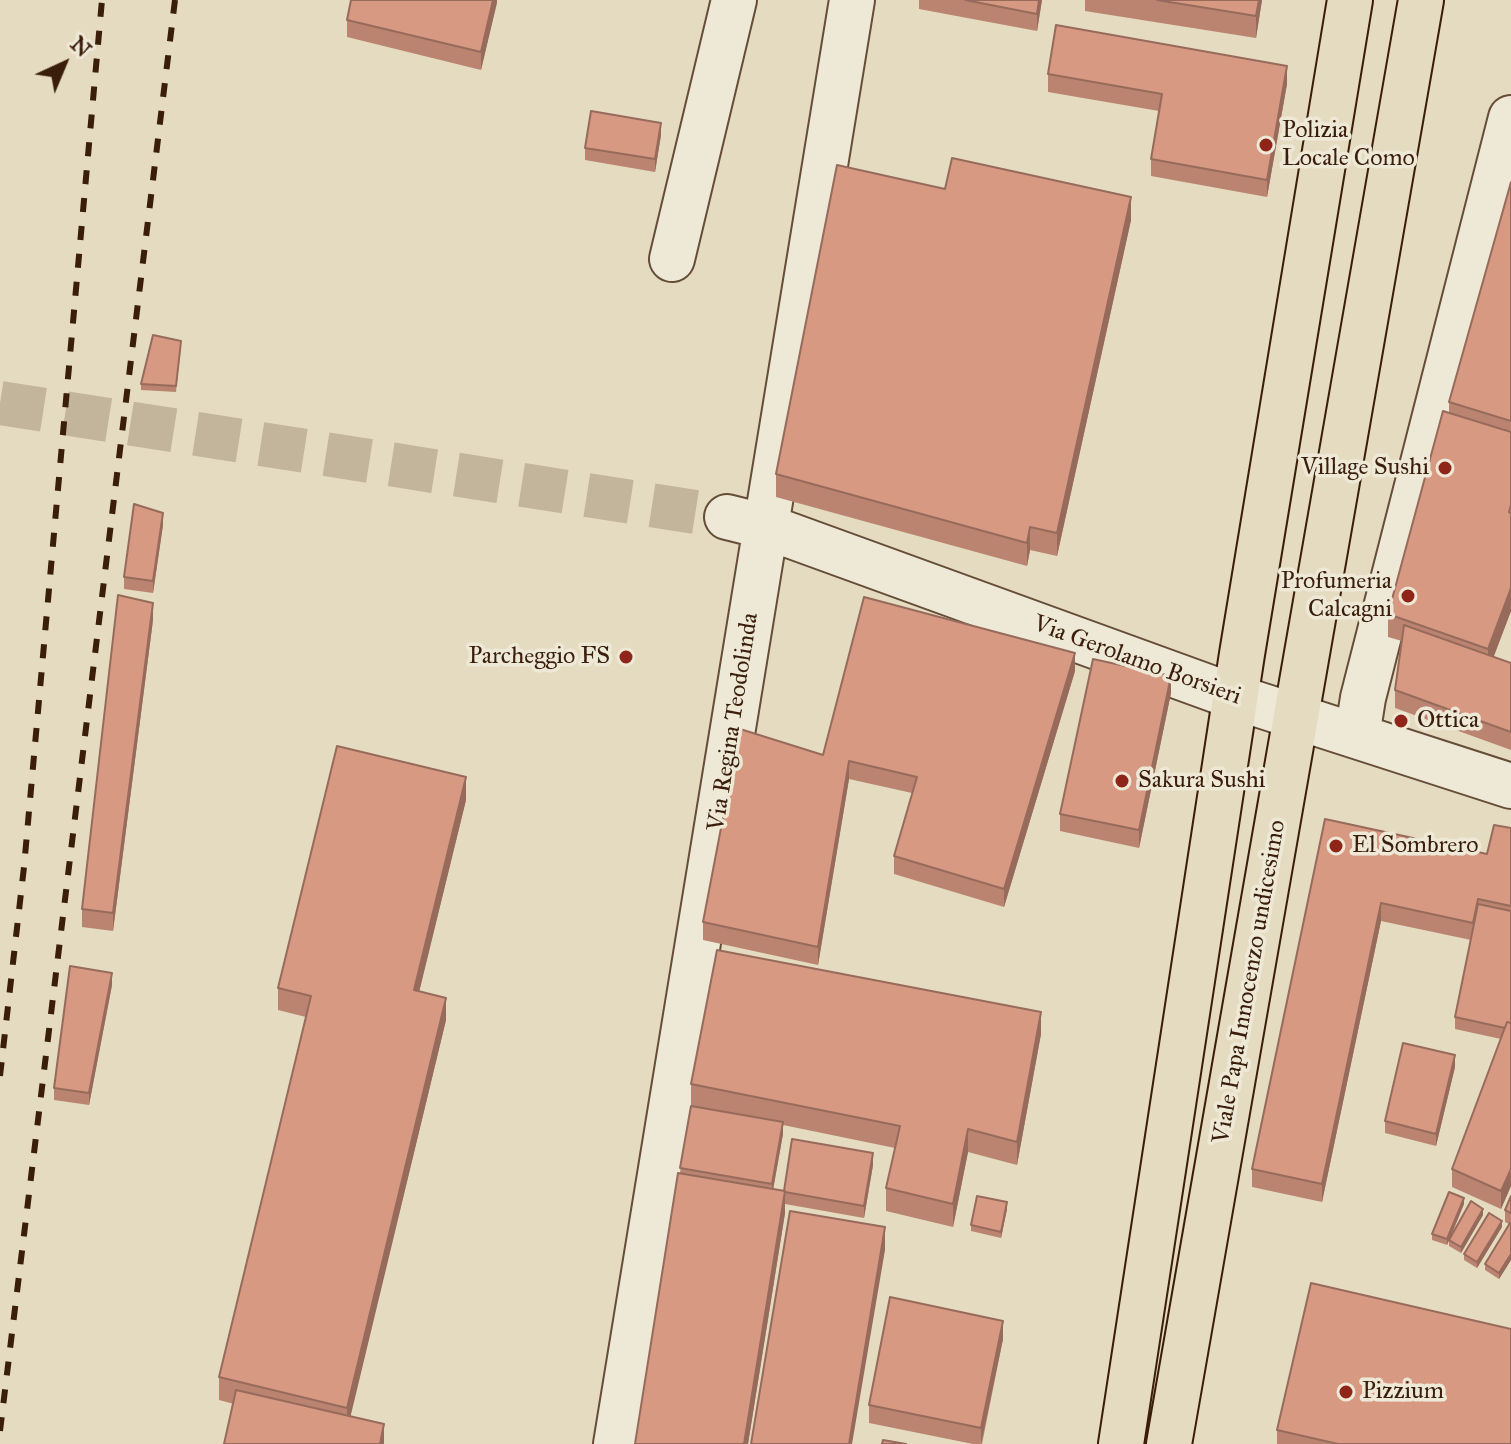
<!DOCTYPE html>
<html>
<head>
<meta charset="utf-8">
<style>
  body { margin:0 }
  #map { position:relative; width:1511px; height:1444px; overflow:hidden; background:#e5dbc0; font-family:"IM FELL Great Primer",serif }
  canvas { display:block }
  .north { position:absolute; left:24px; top:24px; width:80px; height:80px; -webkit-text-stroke:6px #eee8d6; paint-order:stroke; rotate:44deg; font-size:22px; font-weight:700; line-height:32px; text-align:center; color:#3a1e0b }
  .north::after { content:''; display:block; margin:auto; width:28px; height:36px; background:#3a1e0b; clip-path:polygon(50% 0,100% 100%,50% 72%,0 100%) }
</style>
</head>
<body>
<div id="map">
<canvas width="1511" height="1444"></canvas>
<div class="north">N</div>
</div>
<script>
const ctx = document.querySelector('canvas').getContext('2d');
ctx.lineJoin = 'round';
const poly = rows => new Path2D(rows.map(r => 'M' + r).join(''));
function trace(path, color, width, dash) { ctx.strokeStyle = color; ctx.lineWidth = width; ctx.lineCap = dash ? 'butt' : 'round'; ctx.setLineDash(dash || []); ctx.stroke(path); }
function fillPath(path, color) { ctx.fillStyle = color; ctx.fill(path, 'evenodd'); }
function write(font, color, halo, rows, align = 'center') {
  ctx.font = font + ' "IM FELL Great Primer",serif'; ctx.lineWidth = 7; ctx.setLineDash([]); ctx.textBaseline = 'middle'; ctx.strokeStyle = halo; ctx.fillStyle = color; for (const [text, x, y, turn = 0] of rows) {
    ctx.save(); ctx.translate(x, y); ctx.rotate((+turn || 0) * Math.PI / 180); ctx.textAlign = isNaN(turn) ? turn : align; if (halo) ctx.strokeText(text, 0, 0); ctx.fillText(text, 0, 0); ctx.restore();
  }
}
trace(poly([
  [0,403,727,517]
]), '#c3b59c', 44, [44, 22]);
const minor = poly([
  [672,259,734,0],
  [727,517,767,527,1235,697,1511,786],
  [1357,736,1363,698,1511,118],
  [616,1444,852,0]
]);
const major = poly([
  [1121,1444,1242,654,1350,0],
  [1169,1444,1421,0]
]);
trace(minor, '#654d38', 48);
trace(major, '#3a1e0b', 48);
trace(minor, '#eee8d6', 44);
trace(major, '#e5dbc0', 44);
trace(poly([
  [0,1076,24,867,102,0],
  [0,1431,175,0]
]), '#3a1e0b', 6, [14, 14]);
fillPath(poly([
  [497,0,481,70,347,37,347,20],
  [919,0,1042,0,1037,31,919,9],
  [1085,0,1262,0,1256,38,1085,11],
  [1048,74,1287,84,1267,197,1151,176,1151,159,1159,111,1048,92],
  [661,135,655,172,585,160,585,148],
  [1511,182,1511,611,1493,657,1511,663,1511,750,1395,708,1395,690,1402,641,1388,637,1388,614,1449,413,1449,402],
  [945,189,1131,220,1057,556,1030,550,1027,566,776,497,776,474],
  [181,347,176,392,141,390,141,384],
  [163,525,153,593,124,589,124,577],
  [153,620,113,931,82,927,82,909],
  [1075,671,1004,907,894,874,894,856,912,793,849,779,818,965,703,940,703,922,823,755],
  [1171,693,1139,848,1060,831,1060,814],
  [466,800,419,991,446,1020,350,1416,384,1444,219,1400,219,1377,306,1017,278,1010,278,988],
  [1325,819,1487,854,1511,828,1511,1186,1501,1209,1452,1187,1452,1169,1501,1039,1455,1029,1455,1017,1471,940,1381,921,1322,1202,1252,1187,1252,1169],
  [112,985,89,1105,54,1100,54,1088],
  [1041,1034,1017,1165,968,1152,953,1227,886,1211,886,1188,895,1148,783,1125,783,1134,773,1189,784,1191,873,1165,864,1218,785,1204,785,1213,748,1444,635,1444,691,1106,691,1084],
  [1455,1067,1436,1146,1385,1133,1385,1121],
  [1511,1196,1511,1260,1499,1279,1485,1270,1485,1264,1509,1224,1505,1222,1505,1210],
  [1464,1204,1451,1236,1483,1215,1461,1253,1449,1246,1449,1241,1447,1245,1432,1240,1432,1234],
  [1007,1209,1001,1238,971,1231,971,1225],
  [1502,1227,1477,1268,1464,1260,1464,1254],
  [1003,1339,982,1444,973,1444,869,1423,869,1405],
  [1277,1430,1511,1444,1277,1444]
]), '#ba8471');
fillPath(poly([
  [493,0,497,0,497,3,481,70,481,52],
  [1039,0,1042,0,1037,31,1037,14],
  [1259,0,1262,0,1256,38,1256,16],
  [1287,66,1287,84,1267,197,1267,180],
  [661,123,661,135,655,172,655,159],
  [1131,197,1131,220,1057,556,1057,533],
  [163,513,163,525,153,593,153,581],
  [1030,527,1030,550,1027,566,1027,543],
  [1511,588,1511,611,1488,672,1488,649],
  [153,603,153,620,113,931,113,913],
  [1075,653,1075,671,1004,907,1004,889],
  [1171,676,1171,693,1139,848,1139,830],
  [849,761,849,779,818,965,818,947],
  [466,777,466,800,414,1013,414,990],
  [1381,903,1381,921,1322,1202,1322,1184],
  [112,973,112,985,89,1105,89,1093],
  [446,998,446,1020,347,1431,347,1408],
  [1041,1012,1041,1034,1017,1165,1017,1142],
  [1455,1055,1455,1067,1436,1146,1436,1134],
  [783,1122,783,1134,772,1196,772,1184],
  [968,1129,968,1152,953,1227,953,1204],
  [873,1153,873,1165,864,1218,864,1206],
  [1511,1169,1511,1186,1501,1209,1501,1191],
  [785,1191,785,1213,748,1444,744,1444],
  [1464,1198,1464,1204,1447,1245,1447,1239],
  [1007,1202,1007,1209,1001,1238,1001,1232],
  [1483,1209,1483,1215,1461,1253,1461,1247],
  [1502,1221,1502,1227,1477,1268,1477,1262],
  [885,1227,885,1250,852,1444,849,1444],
  [1511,1254,1511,1260,1499,1279,1499,1273],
  [1003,1321,1003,1339,981,1444,981,1428],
  [384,1424,384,1444,380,1444]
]), '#976b5c');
const building = poly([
  [351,0,493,0,481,52,347,20,351,0],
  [965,0,1039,0,1037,14,965,0],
  [1157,0,1259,0,1256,16,1157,0],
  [1056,25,1287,66,1267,180,1151,159,1162,94,1048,74,1056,25],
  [591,111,661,123,655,159,585,148,591,111],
  [952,158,1131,197,1057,533,1030,527,1027,543,776,474,837,165,945,189,952,158],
  [1511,182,1511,421,1449,402,1511,182],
  [153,335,181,341,176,386,141,384,153,335],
  [1443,411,1511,432,1511,505,1509,512,1511,513,1511,588,1488,649,1388,614,1443,411],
  [134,504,163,513,153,581,124,577,134,504],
  [118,595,153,603,113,913,82,909,118,595],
  [864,597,1075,653,1004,889,894,856,917,777,849,761,818,947,703,922,740,729,823,755,864,597],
  [1404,625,1511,663,1511,732,1395,690,1404,625],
  [1093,659,1171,676,1139,830,1060,814,1093,659],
  [337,746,466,777,414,990,446,998,347,1408,219,1377,311,996,278,988,337,746],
  [1325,819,1487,854,1494,825,1511,828,1511,906,1478,899,1473,923,1381,903,1322,1184,1252,1169,1325,819],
  [1478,904,1511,911,1511,1023,1507,1022,1505,1028,1455,1017,1478,904],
  [717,950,1041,1012,1017,1142,968,1129,953,1204,886,1188,900,1126,691,1084,717,950],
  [70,966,112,973,89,1093,54,1088,70,966],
  [1507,1022,1511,1023,1511,1169,1501,1191,1452,1169,1507,1022],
  [1403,1043,1455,1055,1436,1134,1385,1121,1403,1043],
  [691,1106,783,1122,772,1184,680,1168,691,1106],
  [792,1139,873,1153,864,1206,785,1192,784,1191,792,1139],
  [678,1173,785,1191,744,1444,635,1444,678,1173],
  [1449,1192,1464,1198,1447,1239,1432,1234,1449,1192],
  [977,1196,1007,1202,1001,1232,971,1225,977,1196],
  [1511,1196,1511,1213,1505,1210,1511,1196],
  [1471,1201,1483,1209,1461,1247,1449,1240,1471,1201],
  [790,1211,885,1227,849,1444,751,1444,790,1211],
  [1489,1213,1502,1221,1477,1262,1464,1254,1489,1213],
  [1510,1223,1511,1224,1511,1254,1499,1273,1485,1264,1510,1223],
  [1311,1283,1511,1329,1511,1444,1338,1444,1277,1430,1311,1283],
  [890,1297,1003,1321,981,1428,869,1405,890,1297],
  [236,1390,384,1424,380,1444,224,1444,236,1390],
  [883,1440,906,1444,882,1444,883,1440]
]);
fillPath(building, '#d89983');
trace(building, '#976b5c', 2);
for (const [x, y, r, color] of [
  [1266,145,8,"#8f2418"],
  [1445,468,8,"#8f2418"],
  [1408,596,8,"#8f2418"],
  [626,657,8,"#8f2418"],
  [1401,721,8,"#8f2418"],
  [1122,781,8,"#8f2418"],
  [1336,846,8,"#8f2418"],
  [1346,1392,8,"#8f2418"]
]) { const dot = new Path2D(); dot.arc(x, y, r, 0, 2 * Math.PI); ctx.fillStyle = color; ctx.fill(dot); trace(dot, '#eee8d6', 3); }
write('24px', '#3a1e0b', '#eee8d6', [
  ["Polizia",1282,131],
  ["Locale Como",1282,159],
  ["Village Sushi",1429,468,"right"],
  ["Profumeria",1392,582,"right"],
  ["Calcagni",1392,610,"right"],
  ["Parcheggio FS",610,657,"right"],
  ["Ottica",1417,721],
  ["Sakura Sushi",1138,781],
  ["El Sombrero",1352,846],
  ["Pizzium",1362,1392]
], 'left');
write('24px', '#3a1e0b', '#eee8d6', [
  ["Via Gerolamo Borsieri",1137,661,20],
  ["Via Regina Teodolinda",734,722,-81],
  ["Viale Papa Innocenzo undicesimo",1250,982,-80]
]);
</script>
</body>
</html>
